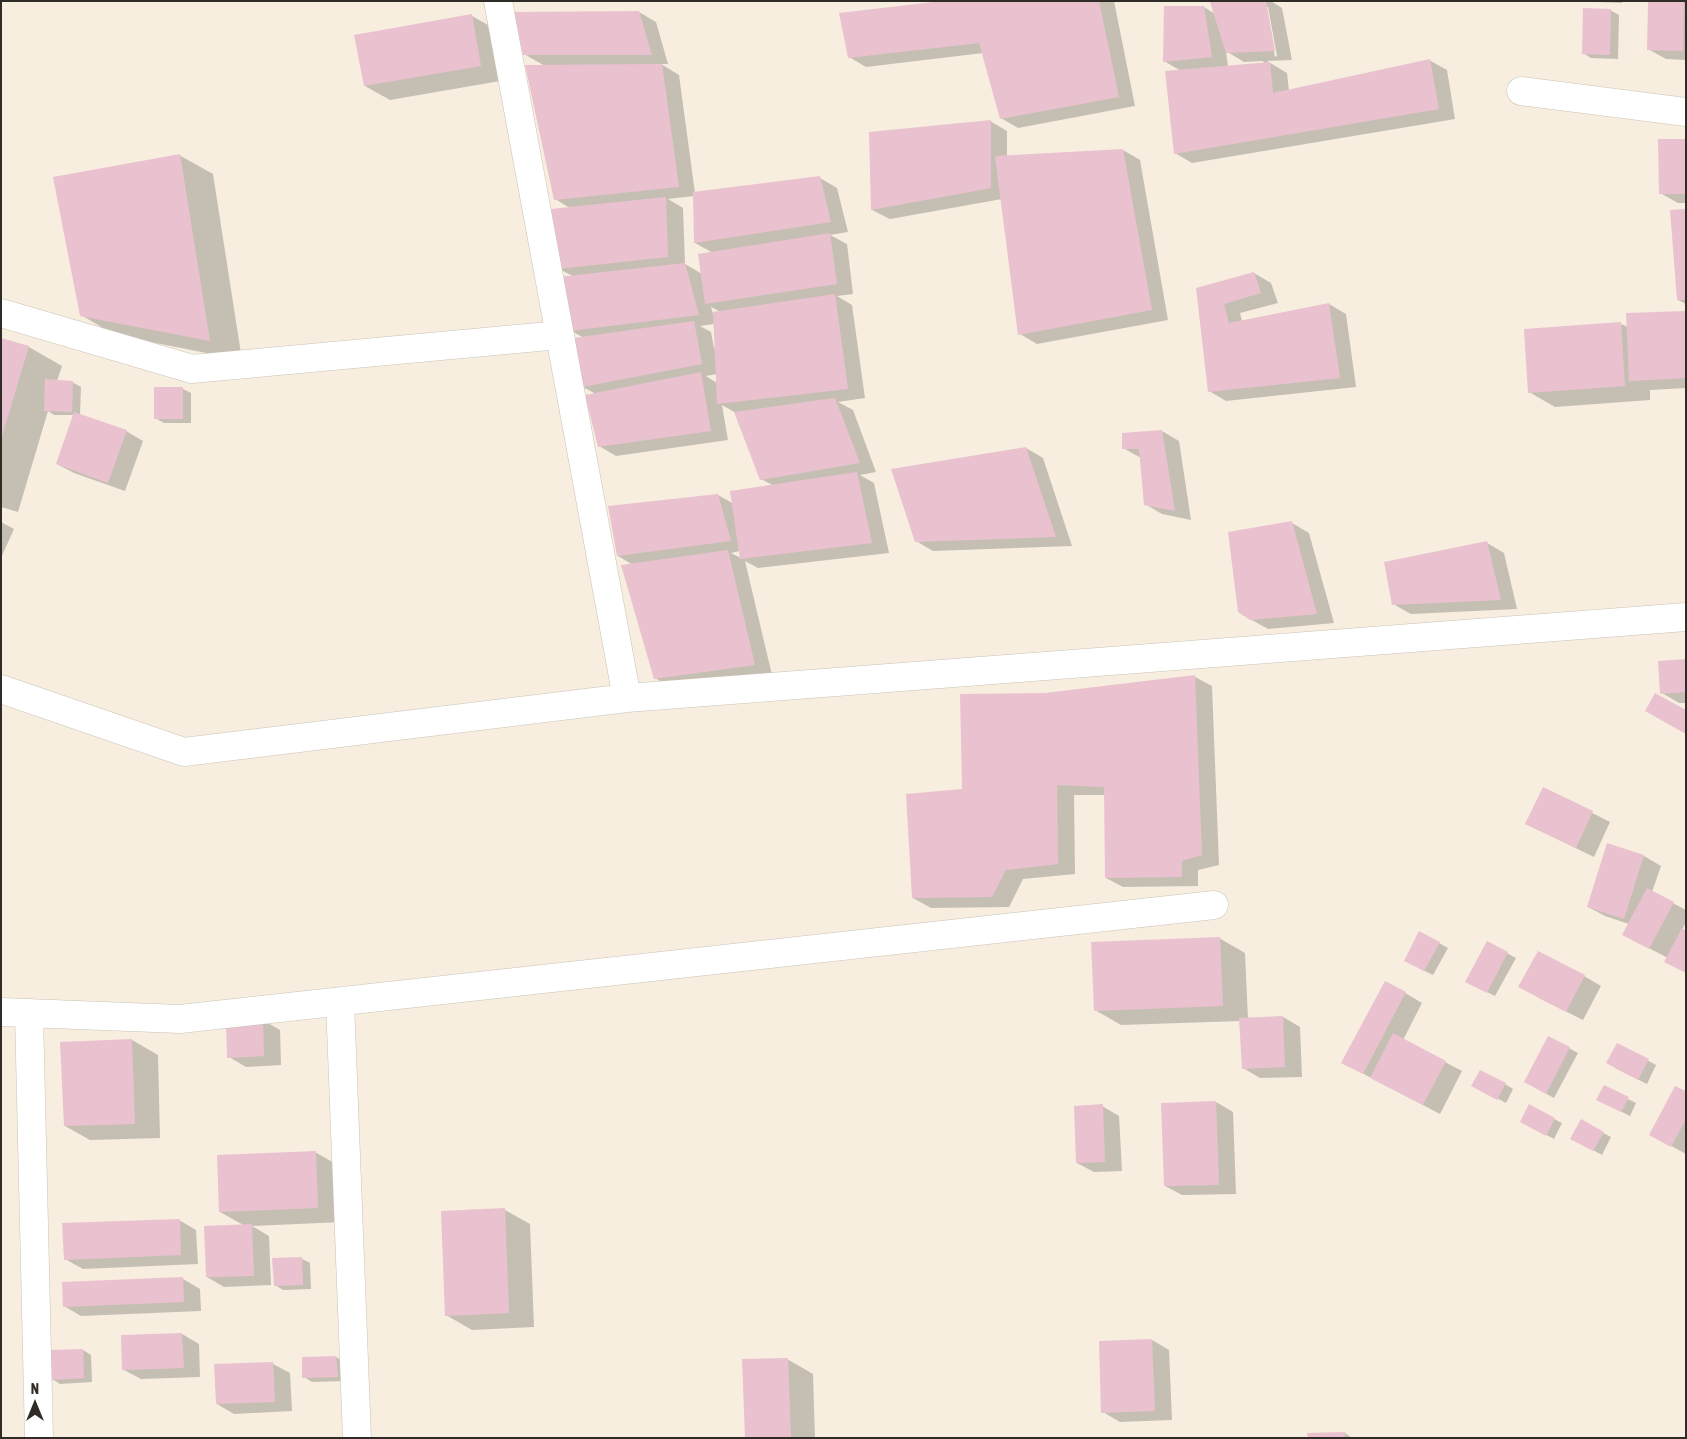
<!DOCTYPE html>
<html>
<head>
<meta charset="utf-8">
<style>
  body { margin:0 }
  #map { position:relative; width:1687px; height:1439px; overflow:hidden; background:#f7eee0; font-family:"Asap Condensed",sans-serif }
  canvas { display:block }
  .frame { position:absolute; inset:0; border:2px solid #2f2c27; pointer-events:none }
  .north { position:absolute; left:10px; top:1379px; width:50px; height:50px; -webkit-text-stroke:4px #fefcf9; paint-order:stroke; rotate:0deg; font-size:14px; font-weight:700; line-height:20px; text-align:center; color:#2f2c27 }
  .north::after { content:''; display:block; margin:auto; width:18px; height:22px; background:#2f2c27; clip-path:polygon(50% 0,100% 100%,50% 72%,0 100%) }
</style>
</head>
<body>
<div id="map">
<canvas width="1687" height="1439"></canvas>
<div class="frame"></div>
<div class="north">N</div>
</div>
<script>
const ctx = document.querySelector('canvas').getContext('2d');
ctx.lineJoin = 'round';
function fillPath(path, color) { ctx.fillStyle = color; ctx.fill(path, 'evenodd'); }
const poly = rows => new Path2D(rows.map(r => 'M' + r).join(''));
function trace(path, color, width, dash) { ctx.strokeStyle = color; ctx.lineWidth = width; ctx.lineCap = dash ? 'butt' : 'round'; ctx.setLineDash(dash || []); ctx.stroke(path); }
fillPath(poly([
  [953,1,1114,1,1135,106,1018,128,1001,118,983,53,866,67,849,57],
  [1226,1,1271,1,1282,8,1292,60,1267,61,1287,73,1289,91,1429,60,1447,70,1455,119,1192,163,1175,153,1181,71,1164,61,1204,7,1215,14,1212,3],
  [1265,7,1268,7,1277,56,1275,57],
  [1226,51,1244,62,1263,61,1264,63,1228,67],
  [1597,1,1622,1,1622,3,1598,2],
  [1649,1,1686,1,1686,60,1666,59,1648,49],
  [1610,10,1619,15,1618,59,1591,58,1583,53],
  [639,12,656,22,668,64,661,64,679,75,695,193,820,178,837,188,848,232,830,235,847,244,853,294,837,296,852,305,865,398,838,402,853,410,876,472,860,475,874,483,889,553,758,568,745,561,772,675,672,688,655,678,633,565,618,556,718,495,734,504,774,486,761,479,736,413,722,405,728,440,616,456,599,446,596,394,583,387,584,338,570,330,574,277,558,268,570,208,555,199,545,66,524,54],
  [694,196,695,243,713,253,702,274,685,264,683,208,668,199],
  [711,307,721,312,713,314],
  [714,324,716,348,714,348,711,332,700,326],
  [717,374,717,383,706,376],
  [740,551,741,558,731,553],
  [472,16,497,30,506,80,390,100,365,86],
  [990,121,1007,131,1007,157,1123,150,1140,160,1168,320,1037,344,1020,334,1002,199,890,219,872,210],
  [1686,140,1686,203,1678,203,1660,193],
  [179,155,213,174,242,360,115,335,81,315],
  [1686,210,1686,304,1678,300],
  [1254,273,1271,283,1278,303,1240,313,1242,321,1329,304,1346,314,1356,387,1226,401,1209,391,1197,289],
  [1686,312,1686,388,1650,390,1650,400,1555,407,1529,392,1621,324,1628,327],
  [1,339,29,347,62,366,57,381,72,382,81,387,80,415,126,431,143,441,125,491,74,473,57,464,74,415,54,415,48,411,18,512,1,507],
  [183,389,191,393,191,423,164,423,155,418],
  [1162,431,1179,441,1191,520,1162,514,1145,504,1141,458,1123,448],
  [1026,448,1043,458,1072,546,933,551,916,541],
  [1,522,14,529,1,558],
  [1292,523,1309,533,1334,623,1268,629,1250,619],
  [1487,543,1504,553,1517,609,1411,614,1393,604],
  [1686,660,1686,703,1679,703,1662,693],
  [1195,677,1212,686,1219,865,1198,870,1198,886,1123,887,1106,878,1105,795,1074,795,1075,874,1023,879,1009,907,931,908,913,898,964,790,1046,694],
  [1543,788,1610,822,1594,857,1526,824],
  [1644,856,1661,866,1652,892,1686,910,1686,922,1682,930,1686,932,1686,973,1666,961,1668,958,1641,944,1629,924,1605,916,1588,907],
  [1219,938,1245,953,1248,1019,1283,1017,1300,1027,1302,1077,1260,1078,1243,1068,1241,1021,1121,1025,1095,1010],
  [1439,943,1448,948,1433,975,1413,965],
  [1487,943,1516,958,1495,996,1475,986],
  [1584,976,1601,986,1583,1020,1537,997],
  [1405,993,1422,1003,1403,1040,1462,1071,1440,1114,1360,1072],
  [263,1020,280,1030,281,1065,246,1067,229,1057],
  [1549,1037,1578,1053,1554,1098,1525,1082],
  [132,1040,158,1055,160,1138,90,1140,65,1126],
  [1617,1044,1656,1065,1647,1084,1615,1068],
  [1505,1084,1513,1089,1506,1103,1473,1085],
  [1686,1093,1686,1154,1668,1144],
  [1628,1099,1636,1103,1630,1116,1606,1104],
  [1216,1102,1233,1112,1236,1194,1182,1195,1165,1186],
  [1102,1106,1119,1116,1122,1171,1094,1172,1077,1163],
  [1554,1119,1562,1123,1554,1139,1530,1126],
  [1603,1133,1611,1137,1602,1155,1580,1143],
  [315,1152,341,1167,343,1222,252,1226,269,1236,271,1285,224,1287,207,1277,245,1226,220,1212],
  [505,1210,530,1224,534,1327,472,1330,446,1315],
  [179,1220,196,1230,198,1264,83,1269,65,1259],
  [302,1259,310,1263,311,1289,283,1290,275,1285],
  [183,1279,200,1289,201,1311,81,1316,64,1306],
  [182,1334,199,1344,200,1377,141,1379,124,1370],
  [1152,1340,1169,1350,1172,1420,1120,1422,1103,1412],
  [83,1350,91,1355,92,1382,60,1384,52,1379],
  [336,1357,344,1362,345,1381,312,1382,304,1377,303,1358],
  [787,1359,813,1374,815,1438,746,1438],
  [273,1364,290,1373,292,1411,234,1414,217,1404],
  [1345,1433,1352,1438,1309,1438]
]), '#0003');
fillPath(poly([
  [942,1,1099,1,1119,97,1000,119,979,43,848,58,839,13],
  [1266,1,1275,51,1226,53,1210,2],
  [1648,1,1684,1,1683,51,1647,50],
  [1164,6,1204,6,1212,57,1163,62],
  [1583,8,1611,9,1610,55,1582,54],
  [639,11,652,55,523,55,514,12],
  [472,14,481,66,364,86,354,35],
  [1430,59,1439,109,1174,154,1165,71,1270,62,1273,93],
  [662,64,679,187,554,200,525,65],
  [991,120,991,188,871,210,869,132],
  [1658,139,1686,139,1686,194,1659,194],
  [1123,149,1152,310,1018,335,995,156],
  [180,154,210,341,80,316,53,177],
  [820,176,831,222,694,243,693,192],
  [666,197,668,257,557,269,541,210],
  [1686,209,1686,300,1677,300,1670,210],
  [830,233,837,284,705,304,698,254],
  [685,263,699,315,569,331,559,277],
  [1254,272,1261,293,1224,304,1229,323,1329,303,1340,378,1208,392,1196,288],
  [835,294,848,389,717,404,713,312],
  [1686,311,1686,378,1629,381,1626,313],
  [694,321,702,364,582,387,574,338],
  [1621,322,1625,386,1528,393,1524,329],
  [1,338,29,346,2,436,1,435],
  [701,372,711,431,598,447,585,395],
  [45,379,73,381,72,412,44,411],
  [154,387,183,387,183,419,154,419],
  [835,398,860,463,760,480,734,412],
  [74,412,127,430,108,483,56,464],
  [1162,430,1175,511,1144,505,1139,449,1122,449,1122,433],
  [1026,447,1056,537,915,542,891,469],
  [857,472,872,543,740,559,730,491],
  [718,494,731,541,617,556,608,506],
  [1292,521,1317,614,1250,620,1238,612,1228,532],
  [1487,541,1501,600,1392,605,1384,562],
  [728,550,755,665,654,679,621,565],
  [1686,659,1686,692,1660,694,1658,661],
  [1195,675,1202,855,1182,861,1182,877,1105,878,1104,787,1057,785,1058,864,1006,870,992,897,912,898,906,794,962,789,960,694,1045,693],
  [1655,693,1686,710,1686,734,1645,711],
  [1543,787,1593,811,1576,848,1525,824],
  [1607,843,1644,855,1624,919,1587,907],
  [1647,888,1674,902,1649,949,1622,935],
  [1682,928,1686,931,1686,973,1664,962],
  [1419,931,1440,942,1424,971,1404,961],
  [1220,937,1223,1006,1094,1011,1091,942],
  [1487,941,1508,952,1487,993,1465,982],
  [1538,951,1585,975,1566,1012,1518,987],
  [1385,981,1406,992,1363,1074,1341,1063],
  [1283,1016,1285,1067,1242,1069,1239,1018],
  [263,1018,264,1056,227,1058,226,1020],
  [1393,1033,1446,1061,1423,1105,1370,1078],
  [1548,1036,1570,1047,1546,1094,1524,1082],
  [132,1039,135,1124,64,1126,60,1042],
  [1617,1043,1649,1059,1638,1080,1606,1063],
  [1480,1070,1506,1083,1497,1100,1471,1086],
  [1604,1085,1629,1097,1621,1112,1596,1100],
  [1675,1086,1686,1091,1686,1119,1671,1147,1649,1135],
  [1216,1101,1219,1185,1164,1186,1161,1103],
  [1103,1104,1105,1162,1076,1163,1074,1106],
  [1529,1104,1555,1118,1546,1136,1520,1122],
  [1581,1119,1604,1132,1593,1151,1570,1139],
  [316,1151,318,1208,219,1212,217,1155],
  [505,1208,509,1313,445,1316,441,1211],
  [180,1219,181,1255,64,1260,62,1223],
  [252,1224,254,1276,206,1277,204,1226],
  [302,1257,303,1285,274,1286,272,1258],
  [183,1277,184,1302,63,1307,62,1282],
  [182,1333,184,1368,122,1370,121,1335],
  [1152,1339,1155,1411,1101,1413,1099,1341],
  [83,1349,84,1378,51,1380,50,1350],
  [336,1356,338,1377,302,1378,302,1357],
  [788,1358,791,1438,745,1438,742,1359],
  [273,1362,275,1402,216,1404,214,1364],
  [1345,1432,1345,1438,1308,1438,1307,1433]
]), '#eac1ce');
const minor = poly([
  [498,1,627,698],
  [1521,91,1686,112],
  [1,313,192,369,560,335],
  [1,689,184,752,627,698,1686,617],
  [340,1002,357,1438],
  [1,1012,180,1019,1214,905],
  [29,1013,39,1438]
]);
trace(minor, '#cac2b4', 29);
trace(minor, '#fff', 28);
</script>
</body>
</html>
